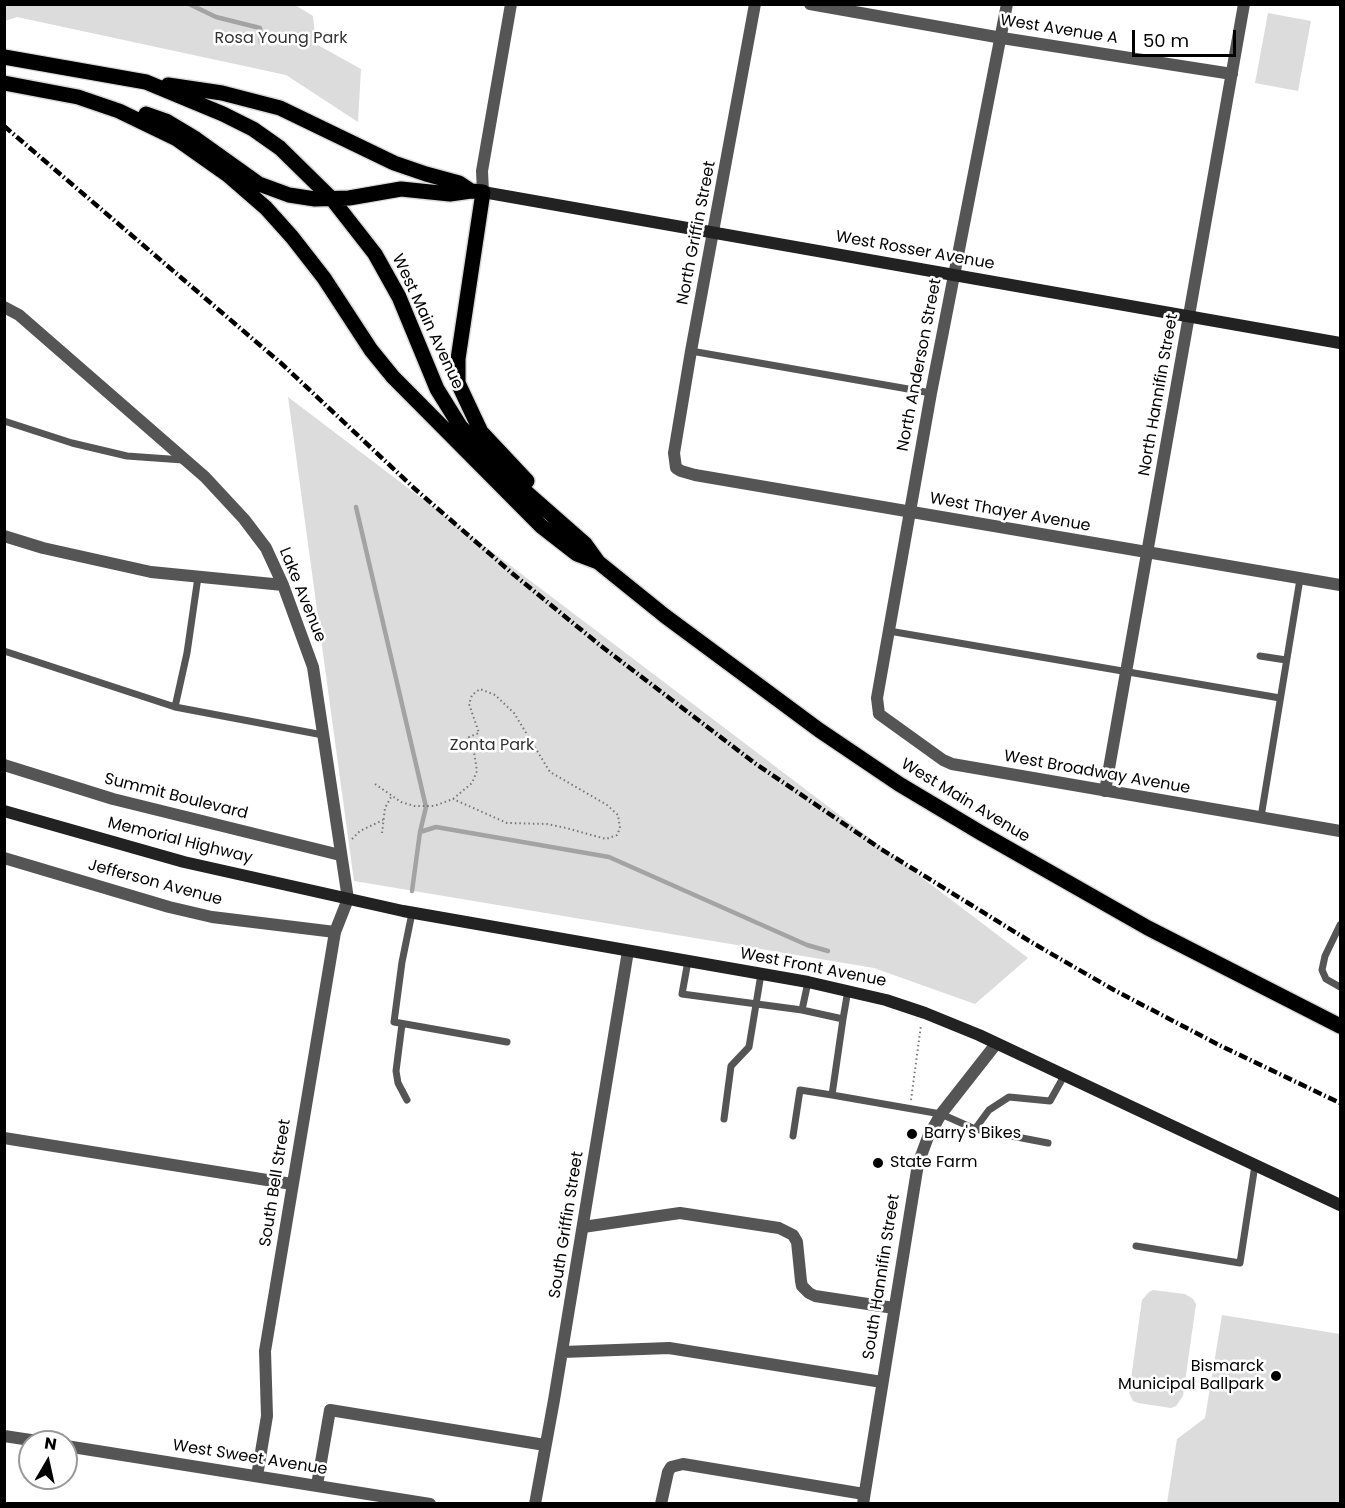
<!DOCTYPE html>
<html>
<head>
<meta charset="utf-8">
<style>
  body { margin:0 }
  #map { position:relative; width:1345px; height:1508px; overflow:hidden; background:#fff; font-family:Poppins,sans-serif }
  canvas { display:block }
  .frame { position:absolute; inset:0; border:6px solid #000; pointer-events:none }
  .north { position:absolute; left:18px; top:1430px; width:60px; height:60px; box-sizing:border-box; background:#fff; border:2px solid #999; border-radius:50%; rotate:9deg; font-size:16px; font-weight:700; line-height:24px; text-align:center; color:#000 }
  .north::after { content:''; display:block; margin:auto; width:21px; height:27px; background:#000; clip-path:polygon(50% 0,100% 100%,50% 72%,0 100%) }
  .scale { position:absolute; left:1132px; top:30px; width:104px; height:27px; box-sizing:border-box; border:3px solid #000; border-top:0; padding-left:8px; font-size:18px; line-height:21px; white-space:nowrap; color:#000; -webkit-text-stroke:4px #fff; paint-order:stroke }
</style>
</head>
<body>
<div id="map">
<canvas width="1345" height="1508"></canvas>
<div class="frame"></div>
<div class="north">N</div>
<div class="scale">50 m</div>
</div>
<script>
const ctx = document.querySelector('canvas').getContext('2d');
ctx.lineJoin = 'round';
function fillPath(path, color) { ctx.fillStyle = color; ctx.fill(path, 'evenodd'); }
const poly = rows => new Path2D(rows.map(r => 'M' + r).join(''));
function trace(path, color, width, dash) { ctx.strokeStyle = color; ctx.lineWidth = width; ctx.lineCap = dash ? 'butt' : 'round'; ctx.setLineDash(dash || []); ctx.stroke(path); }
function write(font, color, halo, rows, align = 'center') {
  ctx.font = font + ' Poppins,sans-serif'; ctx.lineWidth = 5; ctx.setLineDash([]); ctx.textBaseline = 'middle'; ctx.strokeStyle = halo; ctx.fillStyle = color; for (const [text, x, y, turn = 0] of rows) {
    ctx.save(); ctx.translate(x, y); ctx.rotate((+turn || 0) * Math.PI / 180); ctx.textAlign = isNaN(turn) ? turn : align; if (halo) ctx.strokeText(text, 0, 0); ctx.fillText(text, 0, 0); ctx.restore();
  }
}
fillPath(poly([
  [5,4,295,5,313,16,316,44,361,69,358,122,286,75,17,17,5,21],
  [1268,13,1311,21,1298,91,1255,83],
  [288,397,1028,958,975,1004,874,968,354,881],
  [1153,1290,1185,1294,1193,1299,1196,1304,1183,1396,1176,1406,1171,1408,1138,1403,1133,1401,1129,1393,1142,1300,1149,1292],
  [1222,1315,1340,1334,1340,1503,1167,1503,1177,1439,1205,1418]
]), '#dcdcdc');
trace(poly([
  [189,4,216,17,260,28,261,43],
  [356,507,426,807,420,832],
  [412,891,420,832,436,827,609,857,807,945,828,951]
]), '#a3a3a3', 4.5);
const primary = poly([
  [4,57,146,82,223,114,253,129,280,148,332,199,375,254,399,297,437,389,460,426,494,464,585,544,598,562,665,616,819,730,899,784,981,833,1148,928,1340,1026],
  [4,83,78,97,119,111,177,139,228,175,266,208,292,237,324,278,371,350,393,377,541,526,577,554,598,562],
  [168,85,222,93,280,108,394,163,426,174,459,183,471,191],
  [146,114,166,121,196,139,259,184,289,195,315,199,349,198,401,189,450,194,471,191,483,192,458,359,458,383,481,432,527,481]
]);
trace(primary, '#dbdbdb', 18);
trace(poly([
  [375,784,401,802,414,806,434,806,453,799,472,783,477,771,474,752,469,737,479,733,469,704,472,695,480,689,495,695,514,713,550,772,607,805,618,815,620,828,617,835,606,839,566,828,547,824,507,823,453,799],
  [382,833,385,808,391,797],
  [352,839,360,831,383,820],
  [911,1100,921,1025]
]), '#777', 2, [1.5, 3]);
trace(poly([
  [691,351,931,393],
  [4,421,72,443,127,456,183,460],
  [889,631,1280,698],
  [4,651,175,707,323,735],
  [1260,656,1286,660],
  [175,707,187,653,198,577],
  [1261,817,1300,579],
  [412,913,402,962,394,1022,507,1042],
  [1340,925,1325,956,1322,970,1326,979,1340,987],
  [688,961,682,994,802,1010,808,982],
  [802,1010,843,1019,848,990],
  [843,1019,832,1095,941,1114,975,1129,1048,1143],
  [402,1024,396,1071,398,1083,407,1100],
  [724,1119,731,1066,749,1047,761,974],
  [975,1129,989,1110,1009,1097,1050,1101,1064,1076],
  [793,1136,800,1090,832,1095],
  [1136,1246,1240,1263,1255,1165]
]), '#555', 7);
trace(poly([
  [755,4,691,351,674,453,676,468,681,471,695,475,1340,585],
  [810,4,1002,38,1232,74],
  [1007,4,931,393,877,698,879,714,943,760,952,764,1340,831],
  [483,192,482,171,511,4],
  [4,307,19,315,205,477,244,519,266,548,283,585,313,667,348,899,335,932,265,1351,267,1416,257,1476],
  [4,536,43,548,151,572,283,585],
  [4,765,113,799,340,855],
  [1105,791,1244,4],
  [4,858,169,907,212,917,335,932],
  [4,1138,292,1184],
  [583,1227,680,1213,779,1228,793,1235,797,1242,801,1281,802,1286,809,1293,815,1296,894,1308],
  [563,1352,669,1348,882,1382],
  [4,1436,44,1442],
  [66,1446,430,1504],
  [317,1485,330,1410,545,1445],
  [535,1504,554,1400,628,951],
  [661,1504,668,1472,671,1467,683,1464,864,1494],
  [863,1504,918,1164,928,1137,941,1114,996,1044]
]), '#555', 12);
trace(poly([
  [483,192,1340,343],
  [4,811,184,862,403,911,808,982,886,1000,925,1013,979,1035,1340,1205]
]), '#222', 12);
trace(primary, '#000', 15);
trace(poly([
  [4,126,282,364,415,489,513,574,601,646,756,764,881,849,1031,942,1114,990,1221,1046,1340,1103]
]), '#000', 4.5, [9, 3, 1.5, 3]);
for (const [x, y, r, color] of [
  [912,1134,6,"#000"],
  [878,1163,6,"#000"],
  [1276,1376,6,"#000"]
]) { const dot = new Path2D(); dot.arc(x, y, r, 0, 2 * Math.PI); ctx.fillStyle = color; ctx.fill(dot); trace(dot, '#fff', 2); }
write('16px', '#000', '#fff', [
  ["West Avenue A",1059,30,9],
  ["North Griffin Street",697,233,-79],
  ["West Rosser Avenue",915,251,10],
  ["West Main Avenue",427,322,65],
  ["North Anderson Street",920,365,-79],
  ["North Hannifin Street",1159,395,-80],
  ["West Thayer Avenue",1010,513,10],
  ["Lake Avenue",302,595,68],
  ["West Broadway Avenue",1097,773,10],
  ["Summit Boulevard",176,797,14],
  ["West Main Avenue",965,801,31],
  ["Memorial Highway",180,841,14],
  ["Jefferson Avenue",155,883,15],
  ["West Front Avenue",813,968,11],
  ["South Bell Street",276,1183,-81],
  ["South Griffin Street",567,1225,-81],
  ["South Hannifin Street",882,1277,-81],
  ["West Sweet Avenue",250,1458,9]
]);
write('16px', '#333', '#fff', [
  ["Rosa Young Park",281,39],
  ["Zonta Park",492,746]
]);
write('16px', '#000', '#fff', [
  ["Barry's Bikes",924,1134],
  ["State Farm",890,1163],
  ["Bismarck",1264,1367,"right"],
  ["Municipal Ballpark",1264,1385,"right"]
], 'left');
</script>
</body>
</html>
